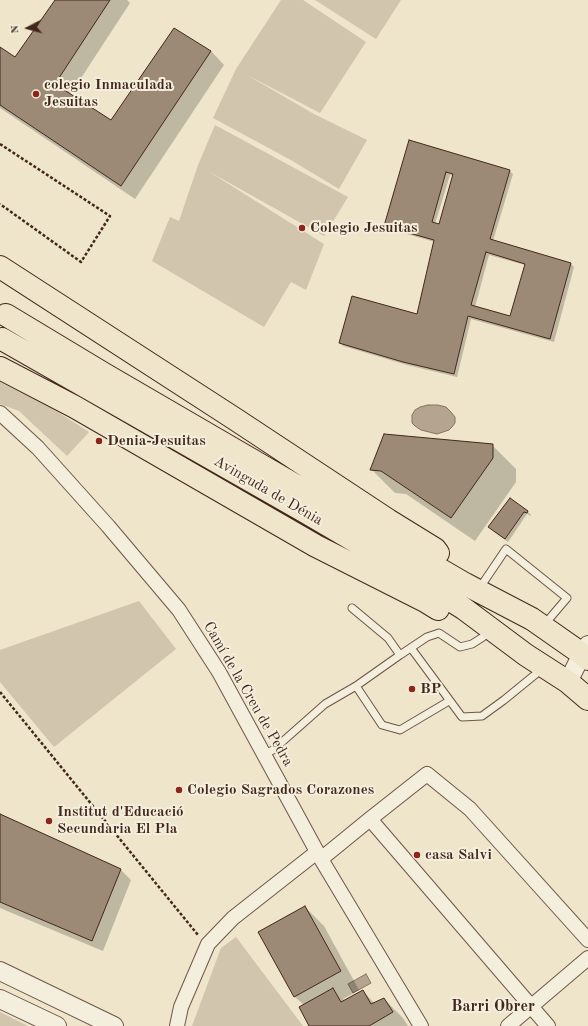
<!DOCTYPE html>
<html>
<head>
<meta charset="utf-8">
<style>
  body { margin:0 }
  #map { position:relative; width:588px; height:1026px; overflow:hidden; background:#eee5cb; font-family:"Old Standard TT",serif }
  canvas { display:block }
  .north { position:absolute; left:8px; top:8px; width:40px; height:40px; -webkit-text-stroke:3px #f4eedd; paint-order:stroke; rotate:264deg; font-size:11px; font-weight:700; line-height:16px; text-align:center; color:#43271d }
  .north::after { content:''; display:block; margin:auto; width:14px; height:18px; background:#43271d; clip-path:polygon(50% 0,100% 100%,50% 72%,0 100%) }
</style>
</head>
<body>
<div id="map">
<canvas width="588" height="1026"></canvas>
<div class="north">N</div>
</div>
<script>
const ctx = document.querySelector('canvas').getContext('2d');
ctx.lineJoin = 'round';
function fillPath(path, color) { ctx.fillStyle = color; ctx.fill(path, 'evenodd'); }
const poly = rows => new Path2D(rows.map(r => 'M' + r).join(''));
function trace(path, color, width, dash) { ctx.strokeStyle = color; ctx.lineWidth = width; ctx.lineCap = dash ? 'butt' : 'round'; ctx.setLineDash(dash || []); ctx.stroke(path); }
function write(font, color, halo, rows, align = 'center') {
  ctx.font = font + ' "Old Standard TT",serif'; ctx.lineWidth = 4; ctx.setLineDash([]); ctx.textBaseline = 'middle'; ctx.strokeStyle = halo; ctx.fillStyle = color; for (const [text, x, y, turn = 0] of rows) {
    ctx.save(); ctx.translate(x, y); ctx.rotate((+turn || 0) * Math.PI / 180); ctx.textAlign = isNaN(turn) ? turn : align; if (halo) ctx.strokeText(text, 0, 0); ctx.fillText(text, 0, 0); ctx.restore();
  }
}
fillPath(poly([
  [281,0,303,0,366,42,320,113,247,75,314,114,367,140,339,189,289,159,213,118,236,69],
  [315,0,401,0,376,39],
  [215,125,348,197,324,236,208,171,324,244,306,290,291,282,264,327,152,261,170,217,179,221,198,165],
  [0,375,89,432,67,456,19,411,0,404],
  [139,601,176,649,54,747,0,682,0,650],
  [236,937,303,1026,192,1026,221,948],
  [0,1012,28,1026,0,1026]
]), '#d1c5ad');
const water = poly([
  [428,405,438,405,446,407,451,412,455,417,455,423,452,427,449,430,437,434,421,430,415,426,412,423,412,415,415,410,420,407,428,405],
  [366,974,371,983,353,993,348,984,366,974]
]);
fillPath(water, '#b4a490');
trace(water, '#877262', 1);
fillPath(poly([
  [56,0,127,0,130,3,70,95,111,121,211,51,224,65,135,199,0,108,0,49,15,58],
  [410,141,510,171,513,174,493,241,571,264,574,267,554,342,471,319,457,377,407,365,343,346,340,343,418,315,435,242,389,229,385,225],
  [450,175,454,176,439,225,435,224],
  [489,255,525,265,511,317,475,307],
  [492,445,516,469,516,482,475,541,406,494,395,493,371,469],
  [510,499,528,512,531,515,531,516,527,514,508,542,493,531],
  [0,815,121,870,131,880,103,951,0,908],
  [305,907,324,926,359,990,343,999,345,1001,363,991,375,1004,384,999,403,1018,408,1026,311,1026,304,1005,295,997]
]), '#0003');
const building = poly([
  [55,0,110,0,55,84,111,120,174,28,211,51,121,186,0,105,0,47,15,57,55,0],
  [409,140,510,170,490,239,571,263,550,339,468,316,454,374,403,362,339,343,352,296,417,314,434,240,384,226,409,140],
  [446,172,453,174,439,224,432,222,446,172],
  [486,252,525,264,510,316,471,305,486,252],
  [384,434,493,444,493,458,451,518,381,471,370,470,384,434],
  [510,498,528,511,527,513,524,512,505,539,488,527,510,498],
  [0,814,121,869,92,941,0,902,0,814],
  [305,906,341,971,294,997,258,932,305,906],
  [333,988,341,1002,363,990,371,1004,384,998,393,1012,369,1026,309,1026,299,1007,333,988]
]);
fillPath(building, '#9c8a77');
trace(building, '#43271d', 1);
const service = poly([
  [479,589,506,549,567,598,544,625],
  [411,648,462,717,482,716,504,700,542,669],
  [400,655,427,637,439,633,460,647,472,644,483,637],
  [356,686,382,725,400,730,449,701],
  [264,754,273,750,325,704,356,686,400,655,388,638,352,608]
]);
const minor = poly([
  [0,413,38,448,108,526,179,610,219,672,321,859,421,1026],
  [370,819,548,1026],
  [321,859,370,819,427,774,470,809,588,940],
  [177,1026,181,1007,208,944,233,918,317,852],
  [508,1026,588,958]
]);
const tertiary = poly([
  [568,682,582,654,588,645],
  [0,971,114,1026],
  [0,999,57,1026]
]);
const primary = poly([
  [0,267,235,419,388,520,435,549,438,553],
  [6,315,104,374,465,584,532,619,582,654,588,659],
  [2,339,302,510,367,548,463,608,526,655,568,682,588,699],
  [0,368,75,407,316,546,425,601,438,609]
]);
trace(service, '#6e5648', 9);
trace(minor, '#6e5648', 16);
trace(tertiary, '#6e5648', 20);
trace(primary, '#43271d', 24);
trace(poly([
  [0,144,110,216,81,262,0,204],
  [0,692,198,935]
]), '#43271d', 2.5, [3, 2]);
trace(service, '#f4eedd', 7);
trace(minor, '#f4eedd', 14);
trace(tertiary, '#f4eedd', 18);
trace(primary, '#eee5cb', 22);
for (const [x, y, r, color] of [
  [36,94,4,"#8f2418"],
  [302,228,4,"#8f2418"],
  [99,441,4,"#8f2418"],
  [412,689,4,"#8f2418"],
  [179,790,4,"#8f2418"],
  [49,821,4,"#8f2418"],
  [417,855,4,"#8f2418"]
]) { const dot = new Path2D(); dot.arc(x, y, r, 0, 2 * Math.PI); ctx.fillStyle = color; ctx.fill(dot); trace(dot, '#f4eedd', 1.5); }
write('bold 15px', '#43271d', '#f4eedd', [
  ["colegio Inmaculada",44,85],
  ["Jesuitas",44,102],
  ["Colegio Jesuitas",310,228],
  ["Denia-Jesuitas",107,441],
  ["BP",420,689],
  ["Colegio Sagrados Corazones",187,790],
  ["Institut d'Educació",57,812],
  ["Secundària El Pla",57,829],
  ["casa Salvi",425,855]
], 'left');
write('15px', '#43271d', '#f4eedd', [
  ["Avinguda de Dénia",268,491,30],
  ["Camí de la Creu de Pedra",248,694,60]
]);
write('bold 16px', '#43271d', '#f4eedd', [
  ["Barri Obrer",493,1007]
]);
</script>
</body>
</html>
